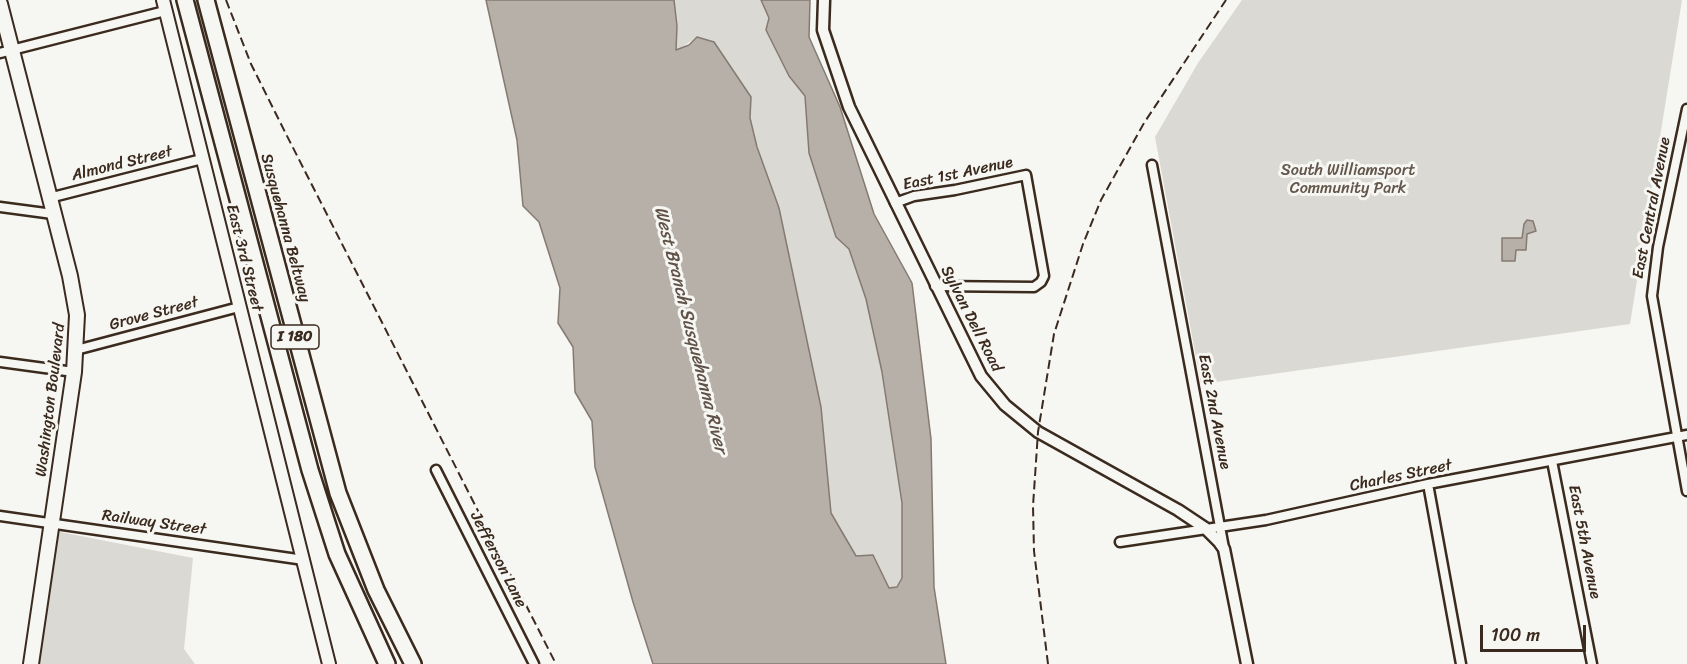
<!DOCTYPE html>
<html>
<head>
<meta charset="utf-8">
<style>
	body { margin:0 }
	#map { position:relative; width:1687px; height:664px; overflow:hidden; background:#f6f6f2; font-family:Sriracha,sans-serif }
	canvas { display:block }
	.scale { position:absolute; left:1480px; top:625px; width:106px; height:27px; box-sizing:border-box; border:3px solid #3b2a1e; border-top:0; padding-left:8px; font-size:18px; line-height:21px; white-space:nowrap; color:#3b2a1e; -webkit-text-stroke:4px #f6f6f2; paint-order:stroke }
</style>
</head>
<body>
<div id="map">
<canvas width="1687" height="664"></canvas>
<div class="scale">100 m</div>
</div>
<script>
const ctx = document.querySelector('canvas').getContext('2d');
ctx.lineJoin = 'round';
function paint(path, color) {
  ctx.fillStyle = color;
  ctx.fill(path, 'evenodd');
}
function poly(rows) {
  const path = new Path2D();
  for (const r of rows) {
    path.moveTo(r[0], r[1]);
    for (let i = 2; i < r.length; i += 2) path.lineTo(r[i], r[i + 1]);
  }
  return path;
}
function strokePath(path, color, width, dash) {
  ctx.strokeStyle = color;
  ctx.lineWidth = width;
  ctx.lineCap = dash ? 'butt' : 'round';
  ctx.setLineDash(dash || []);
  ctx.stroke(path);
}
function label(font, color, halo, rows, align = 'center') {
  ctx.font = font + ' Sriracha,sans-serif';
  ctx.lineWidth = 6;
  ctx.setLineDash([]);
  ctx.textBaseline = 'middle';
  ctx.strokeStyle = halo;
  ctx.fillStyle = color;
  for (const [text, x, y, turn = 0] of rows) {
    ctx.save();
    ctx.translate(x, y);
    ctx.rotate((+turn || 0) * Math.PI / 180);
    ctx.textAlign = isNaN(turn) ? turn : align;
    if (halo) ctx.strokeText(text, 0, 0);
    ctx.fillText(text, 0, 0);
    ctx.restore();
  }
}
paint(poly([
	[674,0,761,0,766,6,789,76,805,96,809,153,836,237,849,249,866,299,882,372,902,503,902,578,897,587,888,589,856,556,831,513,821,407,779,208,757,147,750,118,751,97,697,37,676,51,677,26],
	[1242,0,1682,0,1630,324,1201,384,1155,137,1198,63],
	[55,531,193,558,184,649,195,664,38,664]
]), '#dad9d3');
const water = poly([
	[486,0,674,0,677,26,676,50,689,45,697,37,714,42,751,97,750,118,757,147,779,208,821,407,831,513,856,556,873,555,889,588,897,587,902,578,902,503,882,372,866,299,849,249,836,237,809,153,805,96,789,76,766,30,769,18,761,0,810,0,809,37,840,107,874,214,912,283,931,439,934,587,946,664,653,664,633,602,595,467,592,421,575,392,573,347,558,323,560,288,539,222,523,206,517,140,486,0],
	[1527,220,1533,221,1536,231,1527,234,1526,250,1516,250,1515,261,1502,261,1502,238,1522,238,1524,224,1527,220]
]);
paint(water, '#b6b0a9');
strokePath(water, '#857a71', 1.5);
const minor = poly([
	[0,53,165,11],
	[1687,109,1658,247,1652,296,1687,491],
	[1152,165,1224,548],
	[49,198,202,159],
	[895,203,914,196,955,190,1026,175,1044,276,1041,282,1034,287,935,286],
	[0,207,53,214],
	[76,350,239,307],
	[0,362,74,372],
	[1552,461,1592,664],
	[436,470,534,664],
	[1428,484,1461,664],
	[0,516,304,560],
	[1120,542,1266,520,1428,484,1687,435]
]);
const tertiary = poly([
	[824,0,823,30,849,107,981,376,1005,405,1038,432,1178,510,1205,528,1219,542,1224,549,1247,664]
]);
const secondary = poly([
	[163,0,329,664]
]);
const primary = poly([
	[0,4,70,276,77,315,74,372,31,664]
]);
const motorway = poly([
	[185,0,310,470,337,554,387,664],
	[206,0,338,493,376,590,413,664]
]);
strokePath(minor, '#3b2a1e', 13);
strokePath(tertiary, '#3b2a1e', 15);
strokePath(secondary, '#3b2a1e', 16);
strokePath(primary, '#3b2a1e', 18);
strokePath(motorway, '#3b2a1e', 20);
strokePath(minor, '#f6f6f2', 8);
strokePath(tertiary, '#f6f6f2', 10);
strokePath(secondary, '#f6f6f2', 12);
strokePath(primary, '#f6f6f2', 14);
strokePath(motorway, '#f6f6f2', 15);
strokePath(poly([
	[226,0,251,64,286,134,556,664],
	[1048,664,1034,551,1033,506,1038,432,1054,334,1083,244,1101,200,1144,123,1226,0]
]), '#3b2a1e', 2, [9, 4.5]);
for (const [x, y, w] of [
	[295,337,48]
]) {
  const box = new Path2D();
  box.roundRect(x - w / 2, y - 12, w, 24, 4.5);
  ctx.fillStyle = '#f6f6f2';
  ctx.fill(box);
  strokePath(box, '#3b2a1e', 1.5);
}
label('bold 15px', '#3b2a1e', null, [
	["I 180",295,337]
]);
label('16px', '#3b2a1e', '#f6f6f2', [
	["Almond Street",122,164,-14],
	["East 1st Avenue",958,174,-12],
	["East Central Avenue",1652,208,-79],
	["Susquehanna Beltway",285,228,75],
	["East 3rd Street",244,258,76],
	["Grove Street",154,314,-15],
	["Sylvan Dell Road",971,319,63],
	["Washington Boulevard",51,400,-83],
	["East 2nd Avenue",1214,412,79],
	["Charles Street",1401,476,-12],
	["Railway Street",154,523,8],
	["East 5th Avenue",1584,542,79],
	["Jefferson Lane",498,560,63]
]);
label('16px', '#63564b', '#f6f6f2', [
	["South Williamsport",1348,171],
	["Community Park",1348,189]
]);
label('italic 18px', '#605248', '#f6f6f2', [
	["West Branch Susquehanna River",690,330,76]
]);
</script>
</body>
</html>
